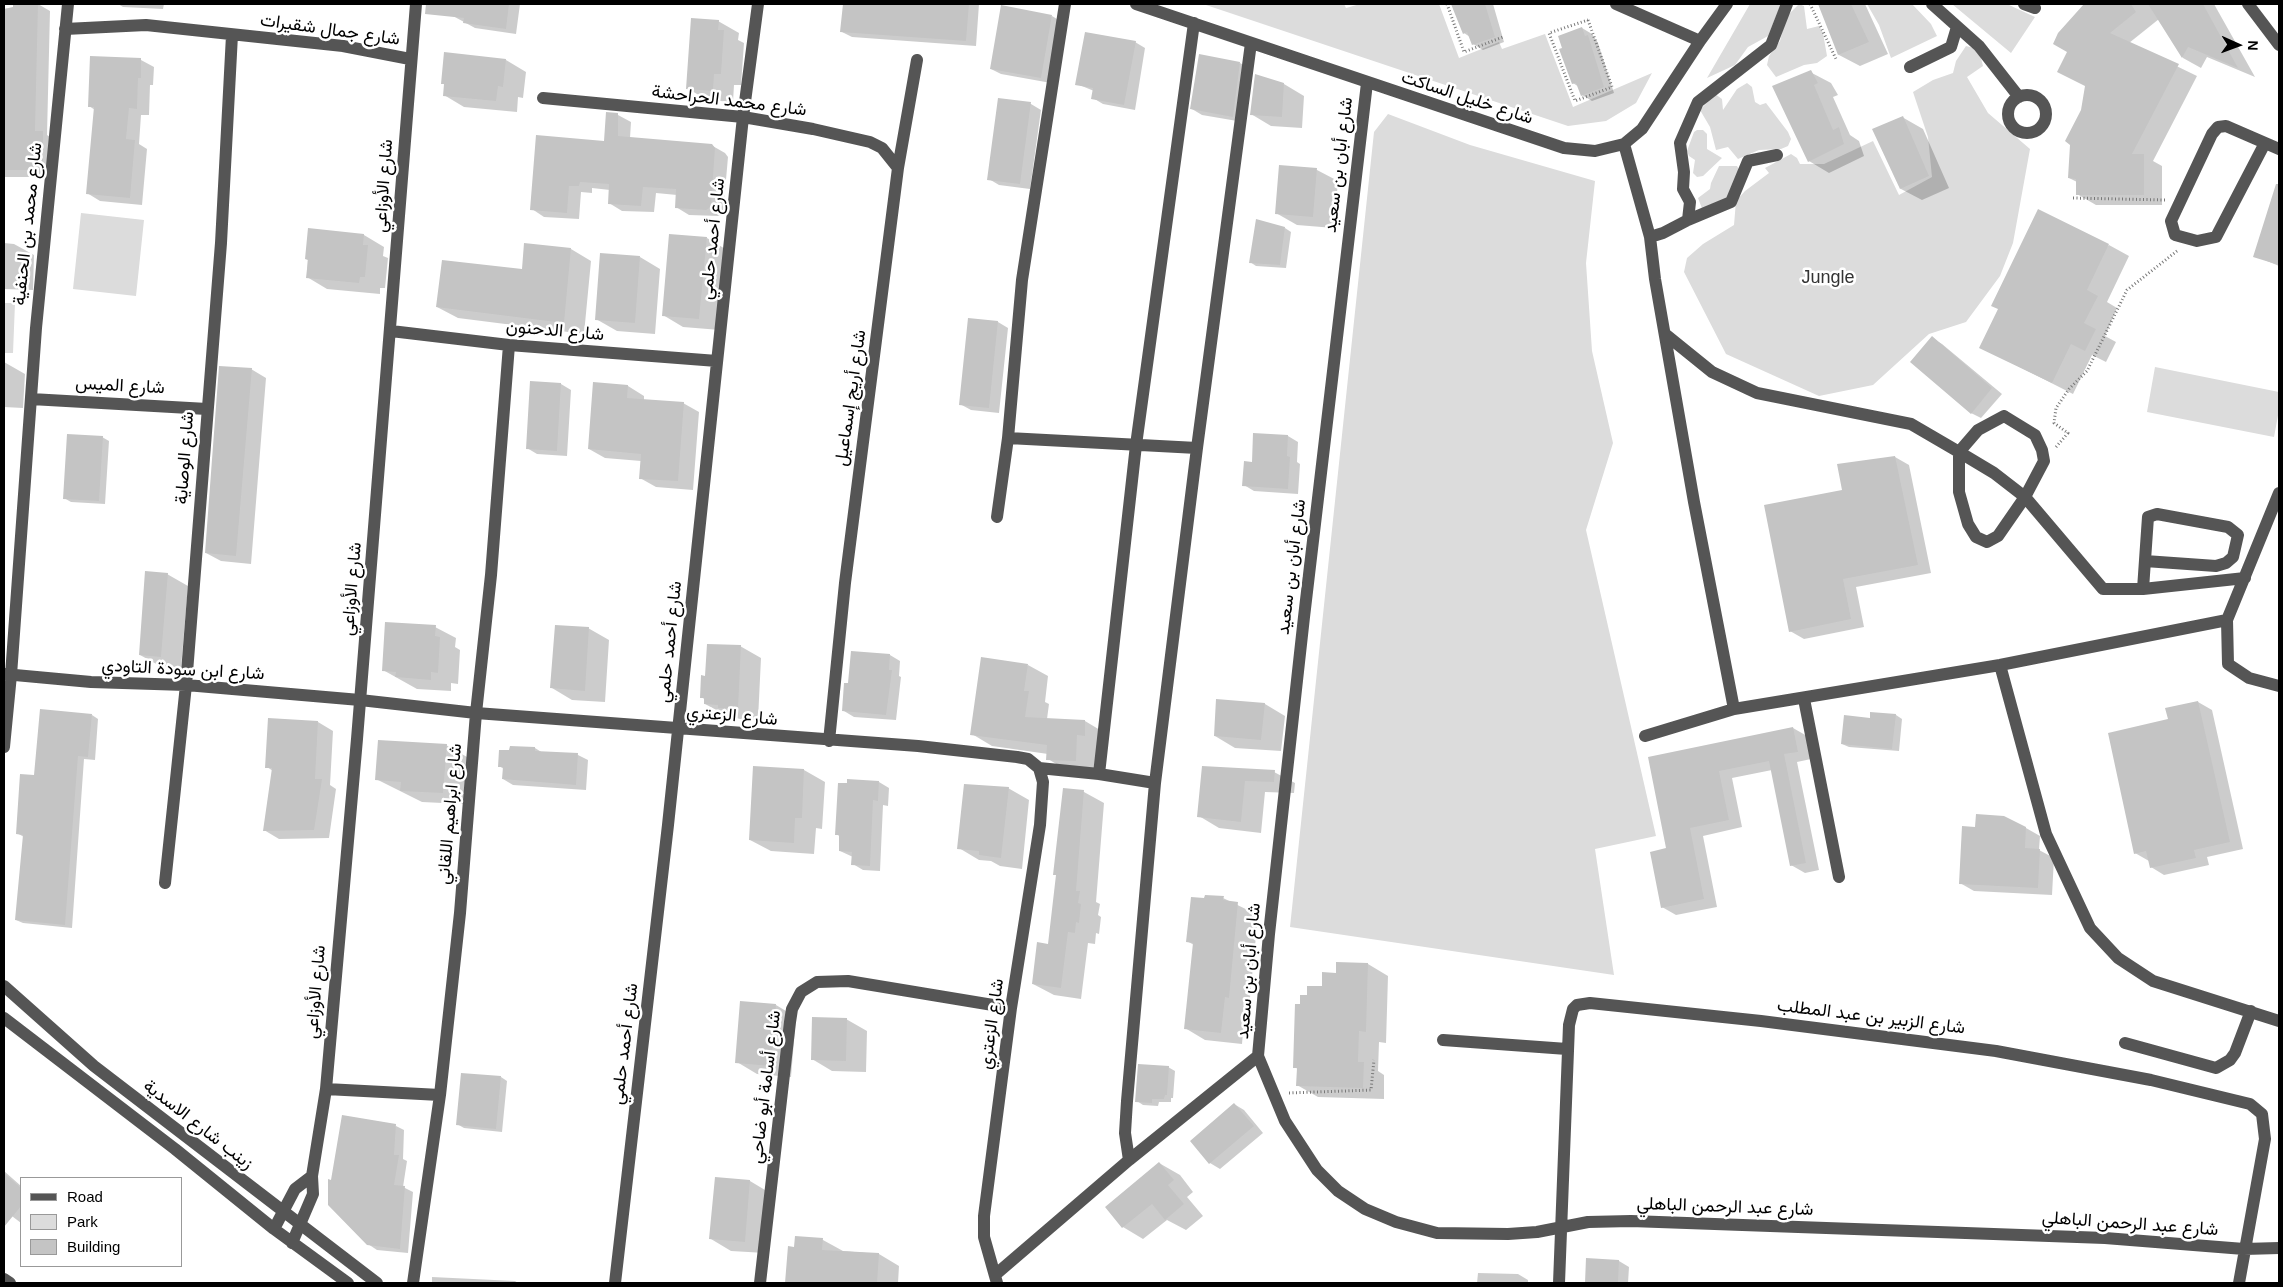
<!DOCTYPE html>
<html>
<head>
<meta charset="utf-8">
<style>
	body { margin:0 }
	#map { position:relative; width:2283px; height:1287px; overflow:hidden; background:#fff; font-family:Helvetica,sans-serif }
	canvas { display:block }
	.frame { position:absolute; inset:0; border:5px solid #000; pointer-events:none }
	.legend { position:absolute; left:20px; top:1177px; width:162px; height:90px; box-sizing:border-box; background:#fff; border:1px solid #999; margin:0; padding:6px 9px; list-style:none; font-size:15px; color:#000 }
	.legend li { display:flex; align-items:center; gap:10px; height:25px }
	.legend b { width:25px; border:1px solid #999 }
	.north { position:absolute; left:2213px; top:20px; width:50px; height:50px; -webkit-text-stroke:4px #fff; paint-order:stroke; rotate:92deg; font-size:14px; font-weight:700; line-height:20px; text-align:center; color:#000 }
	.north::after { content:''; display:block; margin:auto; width:18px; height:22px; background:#000; clip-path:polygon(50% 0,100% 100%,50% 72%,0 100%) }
</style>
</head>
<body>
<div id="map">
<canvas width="2283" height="1287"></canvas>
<div class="frame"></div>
<ul class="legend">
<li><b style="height:6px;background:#555"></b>Road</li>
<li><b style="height:14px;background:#dcdcdc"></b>Park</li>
<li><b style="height:14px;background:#c4c4c4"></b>Building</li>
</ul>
<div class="north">N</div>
</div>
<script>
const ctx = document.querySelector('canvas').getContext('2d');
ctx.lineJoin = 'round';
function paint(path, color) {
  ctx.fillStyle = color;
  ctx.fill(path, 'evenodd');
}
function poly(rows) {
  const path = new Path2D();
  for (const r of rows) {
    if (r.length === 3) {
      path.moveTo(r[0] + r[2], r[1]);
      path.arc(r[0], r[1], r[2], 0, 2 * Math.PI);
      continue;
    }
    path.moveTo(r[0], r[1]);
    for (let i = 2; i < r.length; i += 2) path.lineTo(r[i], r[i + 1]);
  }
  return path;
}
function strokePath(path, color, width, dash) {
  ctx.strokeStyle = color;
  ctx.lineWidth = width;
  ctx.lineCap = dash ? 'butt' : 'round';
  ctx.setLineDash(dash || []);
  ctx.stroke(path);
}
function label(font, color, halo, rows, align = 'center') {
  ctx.font = font + ' Helvetica,Vazirmatn,sans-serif';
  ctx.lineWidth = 5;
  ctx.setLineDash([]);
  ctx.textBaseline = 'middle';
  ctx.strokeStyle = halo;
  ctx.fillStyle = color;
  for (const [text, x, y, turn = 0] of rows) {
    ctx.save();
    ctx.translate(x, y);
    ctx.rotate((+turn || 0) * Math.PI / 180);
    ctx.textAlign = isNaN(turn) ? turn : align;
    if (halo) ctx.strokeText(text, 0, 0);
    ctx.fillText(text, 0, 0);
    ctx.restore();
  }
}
paint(poly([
	[1203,4,1344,4,1346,8,1360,4,1439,4,1459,58,1499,42,1502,49,1545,34,1573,107,1652,73,1636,103,1606,121,1568,126],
	[1750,4,1781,4,1768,36,1748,47,1735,65,1707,78],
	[1799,4,1804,6,1807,29,1819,26,1823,33,1827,56,1817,63,1804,65,1776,77,1767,65,1769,56,1780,41,1786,17],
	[1867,4,1912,4,1931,24,1937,36,1891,58,1879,25],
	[1952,4,2007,4,2035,17,2011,53],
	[1966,46,1974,48,1981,58,1983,66,1967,77,1988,113,2030,149,2013,243,2000,276,1966,322,1929,334,1873,385,1819,396,1726,354,1684,272,1687,258,1703,244,1734,225,1736,201,1745,191,1769,173,1765,168,1791,154,1797,158,1800,164,1824,164,1873,141,1899,195,1932,177,1928,137,1913,92,1933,80,1953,73,1956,61],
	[1747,83,1752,87,1755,102,1760,105,1766,103,1788,132,1791,139,1788,146,1781,149,1759,150,1738,159,1728,147,1716,150,1710,127,1700,110,1715,94,1722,99,1723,110,1737,89],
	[1388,114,1470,145,1595,181,1586,263,1592,351,1613,443,1586,530,1656,836,1595,849,1614,975,1290,927,1374,132],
	[1697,130,1703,130,1707,134,1707,149,1722,158,1703,176,1697,177,1693,173,1695,160,1689,156,1687,151,1694,132],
	[1719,166,1737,166,1743,176,1740,192,1703,211,1698,198,1710,189,1711,183],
	[81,213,144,220,136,296,73,289],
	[4,303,15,303,13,353,4,353],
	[2155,367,2279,392,2279,410,2274,437,2147,412]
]), '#dcdcdc');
paint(poly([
	[15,4,38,4,50,11,47,135,55,140,55,177,4,177,4,9,14,8],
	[118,4,164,4,163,9,123,7],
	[431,4,520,4,516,34,475,28],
	[844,4,979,4,976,46,852,37,842,32],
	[1453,4,1493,4,1504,42,1483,50,1473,44,1470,37,1464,33],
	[1819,4,1865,4,1888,54,1860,66,1839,55],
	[2086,4,2214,4,2255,77,2207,57,2201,68,2183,58,2159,19,2129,43,2197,76,2153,161,2162,166,2162,205,2096,205,2077,194,2077,182,2069,178,2087,87,2059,34],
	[1052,16,1062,22,1051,83,1001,74,991,69],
	[718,21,739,33,738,40,744,43,741,85,734,85,733,102,707,100,687,88],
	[1582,28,1592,34,1598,43,1614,93,1592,101,1582,95,1579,87,1573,83,1564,48],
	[1135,42,1145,48,1135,110,1103,104,1093,98,1094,91,1077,84],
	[91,57,141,60,154,67,153,85,150,85,149,115,141,115,139,144,147,149,142,205,100,201,87,193,95,110,89,106],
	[506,60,526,72,523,98,518,97,517,112,464,107,444,95,445,85,442,83],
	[1240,63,1250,69,1243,122,1202,115,1192,109],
	[1810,72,1831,83,1838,95,1833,97,1850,135,1859,141,1864,156,1829,173,1809,161],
	[1284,84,1304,96,1302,128,1271,126,1251,114],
	[999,99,1031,104,1041,110,1030,189,999,185,989,179],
	[607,114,618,115,631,122,630,138,711,145,725,153,728,157,723,214,719,216,689,215,676,207,677,195,656,193,654,212,622,211,609,203,610,190,592,188,592,193,581,192,579,219,544,217,532,209,605,142],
	[1902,117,1923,129,1949,188,1922,200,1901,189,1874,129],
	[1280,167,1317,170,1338,181,1334,228,1297,225,1276,213],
	[2276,187,2279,188,2279,266,2255,256],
	[1285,228,1291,232,1286,268,1256,266,1250,262],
	[309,230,364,235,384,247,383,256,388,258,385,288,380,288,380,294,327,289,307,277],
	[707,238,727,250,720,330,683,327,663,315],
	[4,243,14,244,34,255,33,290,4,289],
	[2109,245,2129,256,2107,302,2117,308,2105,336,2116,342,2106,362,2092,355,2073,394,1980,347],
	[571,249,591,261,584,334,458,318,437,307],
	[640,257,660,269,655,334,617,331,596,319],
	[969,319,998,322,1008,328,999,413,971,410,960,404],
	[1932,338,1942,344,2002,394,1981,418,1971,413],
	[4,362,25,374,23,408,4,407],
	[251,369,266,378,251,564,221,561,206,553],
	[531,382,561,384,571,390,567,456,537,454,527,448],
	[594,384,628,386,644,396,644,400,683,403,699,412,693,490,656,487,640,478,641,461,605,458,589,449],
	[1255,434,1288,436,1298,442,1297,462,1300,464,1298,494,1254,491,1244,485,1253,463],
	[102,437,109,441,105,504,71,502,64,498],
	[1895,457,1909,465,1931,573,1856,587,1864,627,1804,639,1790,631,1844,490],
	[167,574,188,586,181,668,160,666,140,655],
	[435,627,456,638,455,647,460,650,458,684,451,683,451,691,417,689,383,670],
	[588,628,609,640,605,702,572,700,552,688],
	[740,646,761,658,758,720,740,719,726,715,705,704,706,700,701,697,706,677],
	[890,655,900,661,899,676,901,677,896,720,854,717,844,711,850,684],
	[1028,665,1048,676,1045,702,1049,704,1047,719,1085,721,1105,733,1096,772,1068,771,1048,759,1048,754,992,746,972,734],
	[1218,701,1265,704,1285,716,1281,751,1235,748,1215,736],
	[2198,702,2212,710,2243,849,2207,857,2209,865,2164,875,2151,867,2149,861,2135,853,2169,720],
	[92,715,98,719,95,760,84,759,72,928,23,923,16,920,24,837,17,833,35,777],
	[1896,715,1902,719,1899,751,1849,747,1842,744,1871,719],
	[318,722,333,731,330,785,336,789,329,838,279,839,264,830,273,771,267,767],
	[1793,728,1807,736,1811,759,1797,762,1819,870,1805,873,1791,865,1772,770,1732,778,1742,827,1703,836,1717,907,1676,915,1662,907,1668,849,1649,758],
	[446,745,467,757,463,804,422,802,376,779],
	[535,748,543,753,578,755,588,760,586,790,513,785,503,779,504,769,499,766],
	[754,767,804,770,825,782,822,829,816,828,814,854,771,851,750,840],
	[1203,767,1274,772,1295,783,1294,793,1265,792,1261,833,1219,828,1199,816],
	[879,782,889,788,888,806,883,805,880,871,863,870,853,864,853,857,840,851,841,837,836,834],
	[1008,788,1029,800,1022,869,1000,866,991,861,979,860,959,848],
	[1064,789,1084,792,1104,803,1096,902,1100,904,1098,915,1101,917,1099,934,1096,933,1095,944,1088,943,1081,999,1054,995,1033,984,1049,945,1058,876],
	[1976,828,2026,828,2040,836,2039,850,2054,858,2052,895,1974,891,1960,883],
	[1223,898,1258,915,1249,1008,1245,1008,1242,1044,1205,1040,1185,1028,1194,945,1187,941],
	[1337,963,1368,964,1388,976,1386,1043,1379,1042,1378,1071,1384,1075,1384,1099,1318,1097,1297,1085,1298,1069,1294,1067,1301,1005,1308,996,1323,988,1337,974],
	[776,1005,796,1017,791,1077,757,1074,737,1062],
	[846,1019,867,1031,866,1072,832,1071,812,1059],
	[1168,1067,1175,1071,1173,1098,1171,1098,1171,1102,1159,1102,1158,1106,1143,1105,1137,1101],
	[501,1077,507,1081,502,1132,464,1128,457,1124],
	[1234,1104,1244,1110,1263,1133,1220,1169,1210,1163,1191,1141],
	[396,1126,404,1130,403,1159,407,1161,403,1187,413,1192,408,1253,377,1250,368,1244,332,1181],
	[1159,1163,1180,1175,1193,1192,1187,1197,1203,1216,1186,1230,1167,1220,1143,1239,1123,1227,1107,1207],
	[4,1171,21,1186,21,1223,4,1210],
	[716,1178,750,1181,770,1193,765,1253,731,1251,711,1239],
	[823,1240,843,1251,879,1254,899,1266,898,1283,787,1283,790,1248,795,1248],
	[1588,1259,1619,1261,1629,1267,1628,1283,1586,1283],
	[1478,1273,1518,1274,1528,1280,1528,1283,1477,1283],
	[432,1277,515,1281,518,1283,432,1283]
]), '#0003');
paint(poly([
	[13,4,38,4,35,131,43,131,43,170,4,170,4,9,13,7],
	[426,4,509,4,506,29,463,23,464,18,425,14],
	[843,4,969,4,966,41,840,32],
	[1451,4,1485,4,1495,37,1472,45,1467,32,1463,34],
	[1818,4,1851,4,1869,42,1838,55],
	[2084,4,2131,4,2136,12,2110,33,2179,64,2132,154,2144,154,2144,195,2076,195,2076,179,2068,178,2070,145,2065,141,2081,110,2085,86,2057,72,2067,52,2053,44,2058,33],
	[2148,4,2203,4,2238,68,2188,47,2182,58],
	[1001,5,1052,15,1041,78,990,69],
	[691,18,719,20,718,30,724,30,721,74,714,74,713,91,686,89],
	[1582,27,1585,36,1588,35,1604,87,1581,96,1576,83,1572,84,1559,49,1562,48,1558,36],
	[1085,32,1136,41,1124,105,1091,99,1093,88,1075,85],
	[444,52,506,59,503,87,498,86,496,101,443,96,444,84,441,84],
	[1199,54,1240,62,1233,117,1190,109],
	[90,56,141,58,141,78,138,78,137,109,129,108,126,139,135,140,130,198,86,194,94,107,88,107],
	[1811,70,1818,83,1814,85,1833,130,1839,127,1844,144,1808,162,1772,86],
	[1255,74,1284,83,1282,117,1250,115],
	[998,98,1031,102,1020,184,987,180],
	[606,112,618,113,618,136,712,144,715,148,711,207,706,210,675,208,676,189,643,187,641,206,608,204,609,184,580,182,579,186,569,186,567,213,530,210,536,135,604,141],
	[1903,116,1929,176,1900,189,1872,129],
	[1279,165,1317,168,1313,217,1275,214],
	[2276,184,2279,184,2279,265,2253,257],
	[2038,209,2109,244,2087,290,2098,296,2084,323,2096,329,2085,351,2071,344,2052,383,1979,348,1998,309,1991,306],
	[1256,219,1285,227,1280,265,1249,263],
	[308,228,364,234,363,245,368,245,365,277,360,277,359,283,306,278,308,260,305,259],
	[669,234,707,237,699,319,662,316],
	[524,243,571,248,564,323,436,307,442,260,522,269],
	[600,253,640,256,635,323,595,320],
	[968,318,998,321,989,408,959,405],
	[1932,336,1992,388,1971,414,1910,362],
	[219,366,252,368,236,556,205,553],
	[530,381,561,383,557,451,526,449],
	[593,382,628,385,627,398,684,402,678,481,639,479,641,454,588,449],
	[1253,433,1288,435,1287,456,1290,457,1288,489,1242,486,1244,461,1252,462],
	[67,434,103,436,99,501,63,499],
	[1895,456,1918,565,1843,579,1851,619,1789,632,1764,505,1842,490,1837,464],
	[145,571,168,573,161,657,139,655],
	[385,622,436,625,435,636,440,637,438,673,431,672,431,680,395,677,396,672,382,671],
	[555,625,589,627,585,691,550,688],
	[707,644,741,645,738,709,718,708,718,705,704,704,704,698,700,698,701,675,705,676],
	[851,651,890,654,889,670,892,670,886,715,842,711,844,683,848,683],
	[981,657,1028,664,1024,691,1029,691,1025,717,1085,720,1085,736,1077,735,1076,761,1046,760,1047,745,970,735],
	[1216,699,1265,703,1261,740,1214,736],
	[2198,701,2230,842,2194,850,2196,858,2150,868,2146,851,2134,854,2108,733,2168,719,2165,708],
	[40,709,92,714,88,757,78,756,65,925,15,920,23,835,16,834,20,774,34,775],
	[1870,712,1896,714,1892,749,1841,744,1844,715,1870,718],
	[268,718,318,721,315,779,322,779,314,830,263,831,272,768,265,768],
	[1793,727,1798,752,1784,754,1806,863,1790,866,1769,761,1719,771,1729,820,1690,828,1704,899,1661,908,1650,852,1666,848,1648,757],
	[378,740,447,744,443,793,400,791,401,782,375,780],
	[510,746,535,747,535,751,578,753,576,785,502,779,503,767,498,767,499,750,509,750],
	[753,766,804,769,802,818,795,818,794,843,749,840],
	[1202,766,1275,770,1274,782,1245,781,1241,822,1197,817],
	[847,779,879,781,878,801,873,800,870,866,851,865,852,852,839,851,839,835,835,835,838,783,847,783],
	[964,784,1009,787,1001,858,979,855,979,851,957,849],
	[1063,788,1084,790,1076,891,1080,891,1078,903,1081,904,1079,923,1076,922,1075,933,1068,932,1061,988,1032,984,1037,942,1048,944,1056,875,1053,875],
	[1976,814,2004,816,2026,827,2025,848,2040,849,2038,888,1959,884,1962,826,1975,827],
	[1205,895,1224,896,1223,900,1238,902,1229,998,1225,997,1221,1033,1184,1029,1193,943,1186,942,1191,897,1204,898],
	[1336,962,1368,963,1366,1032,1359,1031,1358,1062,1364,1062,1363,1088,1296,1086,1297,1068,1293,1068,1295,1004,1300,1004,1300,995,1307,995,1307,986,1322,986,1322,972,1336,973],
	[740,1001,776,1004,771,1066,735,1063],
	[812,1017,847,1018,846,1061,811,1060],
	[1138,1064,1169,1066,1167,1095,1165,1095,1164,1099,1152,1099,1152,1103,1135,1102],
	[461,1073,501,1076,496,1129,456,1125],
	[1234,1103,1254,1126,1209,1164,1190,1141],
	[342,1115,396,1124,394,1155,399,1155,394,1185,405,1186,400,1249,367,1245,328,1205,328,1179,331,1180],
	[1159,1162,1174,1180,1168,1185,1184,1204,1165,1220,1152,1204,1122,1228,1105,1207],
	[4,1173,21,1188,21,1206,4,1227],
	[715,1177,750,1180,745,1242,709,1239],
	[795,1236,823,1238,822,1250,879,1253,877,1283,785,1283,788,1246,794,1247],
	[1586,1258,1619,1260,1618,1283,1585,1283]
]), '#c4c4c4');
strokePath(poly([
	[1447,4,1464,52,1503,37],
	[1810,4,1836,59],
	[1588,20,1612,87,1575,101,1549,33,1588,20],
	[2073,198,2165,200],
	[2056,447,2068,433,2054,423,2056,408,2069,389,2087,371,2127,290,2177,251],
	[1289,1093,1371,1090,1374,1060]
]), '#777', 3, [1, 2.5]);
strokePath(poly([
	[1136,4,1564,148,1595,151,1624,144,1642,129,1700,41,1727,4],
	[1616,4,1700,41],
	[1932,4,1979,46,2019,97],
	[2024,4,2035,8],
	[2248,4,2279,45],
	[65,29,146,25,343,46,410,59],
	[1910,67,1951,47,1957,27],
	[1367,83,1304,617,1269,934,1258,1056,1285,1121,1317,1170,1338,1191,1365,1209,1396,1222,1437,1233,1508,1234,1537,1232,1588,1222,1631,1221,2105,1238,2244,1249,2279,1248],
	[2027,114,19],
	[543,98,743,117,813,129,870,142,882,148,898,168],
	[2265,143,2216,237,2197,241,2175,235,2171,221,2212,134,2218,127,2226,126,2279,149],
	[1624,144,1650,237,1655,279,1694,502,1734,709],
	[1688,220,1731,202,1748,161,1777,155],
	[1650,237,1663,233,1688,220,1690,202,1683,189,1684,172,1680,143,1698,102,1771,45,1787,4],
	[391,331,509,345,717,361],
	[1665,334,1712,372,1757,393,1911,424,1959,452,1994,473,2025,497,2103,589,2143,589,2245,578],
	[31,399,207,409],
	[2004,416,2035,435,2042,450,2044,461,2025,497,1998,536,1987,542,1976,537,1968,524,1959,492,1959,452,1978,430,2004,416],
	[1008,438,1197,448],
	[2279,493,2227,620,2228,664,2249,678,2279,686],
	[997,517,1008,438,1022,280,1065,4],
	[2143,589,2148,517,2157,514,2228,527,2238,535,2233,557,2226,563,2216,566,2145,561],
	[2000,665,2046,834,2090,928,2118,958,2153,981,2279,1021],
	[4,674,91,682,186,685,360,700,476,713,918,746,1017,757,1028,759,1039,768,1099,774,1155,783],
	[1804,699,1839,877],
	[1645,736,1734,709,2000,665,2227,620],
	[829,741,845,583,898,168,917,60],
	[4,747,11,675,36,328,68,4],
	[1099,774,1136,445,1194,23],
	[165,883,186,685,221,243,232,35],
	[4,986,94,1066,377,1283],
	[4,1018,175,1149,274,1229,348,1283],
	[1443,1040,1567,1049],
	[2125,1043,2216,1068,2230,1060,2235,1053,2251,1011],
	[326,1089,440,1095],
	[1129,1160,1125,1133,1127,1101,1155,783,1197,448,1251,43],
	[274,1229,295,1189,312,1176],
	[292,1243,313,1194,312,1176,326,1089,357,739,416,4],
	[995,1275,1129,1160,1258,1056],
	[4,1279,10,1283],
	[413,1283,440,1095,460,913,476,713,491,575,509,345],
	[615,1283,668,825,743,117,758,4],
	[760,1283,790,1022,792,1009,801,992,817,982,848,981,1011,1008],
	[997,1283,984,1237,984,1216,1011,1008,1040,825,1043,782,1039,768],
	[1559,1283,1569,1025,1573,1009,1577,1005,1590,1003,1761,1021,1996,1051,2151,1080,2250,1104,2262,1114,2265,1139,2239,1283]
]), '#555', 12);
label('18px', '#000', '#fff', [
	["شارع جمال شقيرات",330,30,8],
	["شارع خليل الساكت",1467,98,18],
	["شارع محمد الحراحشة",729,101,7],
	["شارع أبان بن سعيد",1339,165,-83],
	["شارع الأوزاعي",384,186,-86],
	["شارع محمد بن الحنفية",28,224,-84],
	["شارع أحمد حلمي",713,239,-84],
	["شارع الدحنون",555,331,5],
	["شارع الميس",120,386,3],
	["شارع أريج إسماعيل",851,398,-82],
	["شارع الوصاية",185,458,-86],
	["شارع أبان بن سعيد",1292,567,-83],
	["شارع الأوزاعي",352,589,-85],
	["شارع أحمد حلمي",670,642,-84],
	["شارع ابن سودة التاودي",183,670,3],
	["شارع الزعتري",732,716,5],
	["شارع ابراهيم اللقاني",450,814,-85],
	["شارع أبان بن سعيد",1249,971,-85],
	["شارع الأوزاعي",316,992,-85],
	["شارع الزبير بن عبد المطلب",1871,1017,7],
	["شارع الزعتري",992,1024,-82],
	["شارع أحمد حلمي",625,1044,-83],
	["شارع أسامة أبو ضاحي",766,1087,-83],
	["زينب شارع الاسدية",198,1125,38],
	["شارع عبد الرحمن الباهلي",1725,1207,2],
	["شارع عبد الرحمن الباهلي",2130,1224,4]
]);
label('18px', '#333', '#fff', [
	["Jungle",1828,278]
]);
</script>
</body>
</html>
